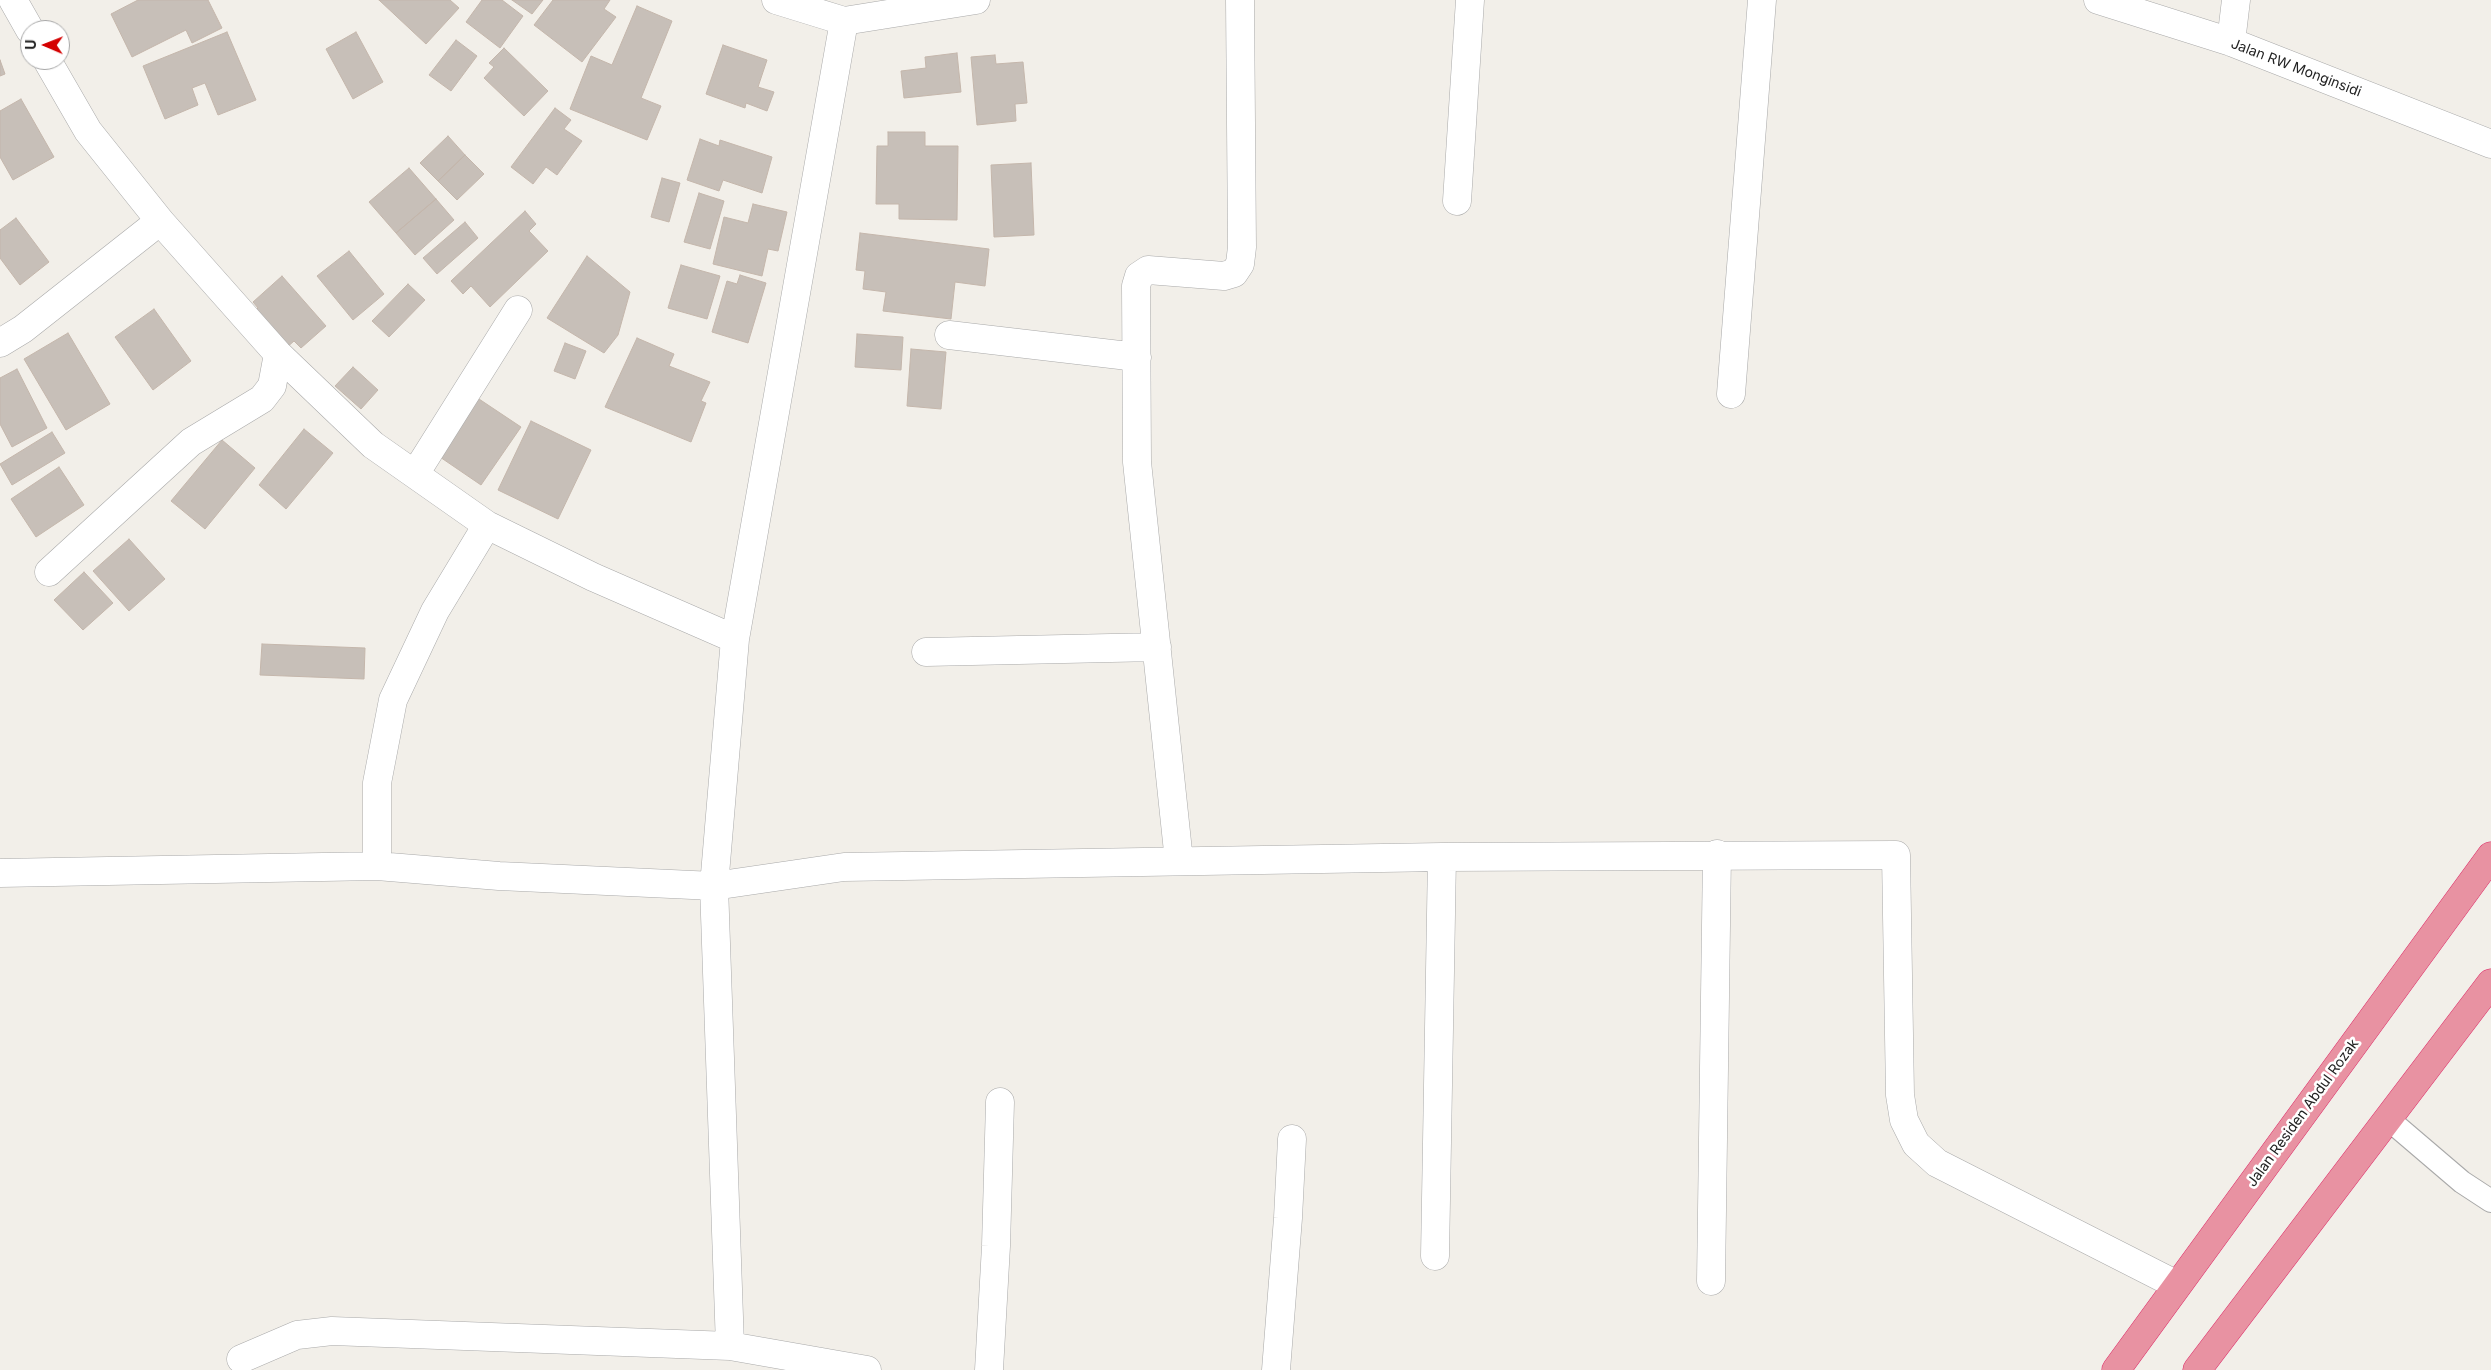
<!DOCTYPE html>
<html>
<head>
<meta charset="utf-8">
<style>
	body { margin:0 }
	#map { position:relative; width:2491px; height:1370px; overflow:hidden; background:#f2efe9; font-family:Inter,sans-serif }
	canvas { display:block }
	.north { position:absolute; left:20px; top:20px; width:50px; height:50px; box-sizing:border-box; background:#fff; border:1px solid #a7a7a7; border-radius:50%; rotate:271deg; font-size:14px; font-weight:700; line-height:20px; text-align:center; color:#222 }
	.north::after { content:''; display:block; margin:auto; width:18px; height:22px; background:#d40000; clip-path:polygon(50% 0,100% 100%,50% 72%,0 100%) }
</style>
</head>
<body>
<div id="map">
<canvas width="2491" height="1370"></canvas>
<div class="north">U</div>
</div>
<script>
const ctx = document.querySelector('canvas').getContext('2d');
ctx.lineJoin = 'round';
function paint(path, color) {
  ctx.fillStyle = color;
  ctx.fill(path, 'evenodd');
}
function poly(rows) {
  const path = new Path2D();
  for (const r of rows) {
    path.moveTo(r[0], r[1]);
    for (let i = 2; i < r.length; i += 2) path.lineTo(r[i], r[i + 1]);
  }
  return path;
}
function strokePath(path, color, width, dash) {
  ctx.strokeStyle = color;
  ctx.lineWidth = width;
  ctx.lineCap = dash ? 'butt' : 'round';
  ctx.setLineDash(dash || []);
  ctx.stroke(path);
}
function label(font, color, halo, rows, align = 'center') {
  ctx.font = font + ' Inter,sans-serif';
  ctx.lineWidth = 5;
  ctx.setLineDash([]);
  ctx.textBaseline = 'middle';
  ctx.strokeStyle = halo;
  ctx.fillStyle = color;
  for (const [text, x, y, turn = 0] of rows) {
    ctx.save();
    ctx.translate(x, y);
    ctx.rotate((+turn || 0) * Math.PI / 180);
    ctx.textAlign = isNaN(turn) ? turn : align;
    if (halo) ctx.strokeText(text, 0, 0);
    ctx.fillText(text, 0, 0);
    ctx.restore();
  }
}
const building = poly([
	[138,0,208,0,222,28,192,43,186,30,132,57,111,14,138,0],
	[379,0,450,0,459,8,426,44,379,0],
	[482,0,502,0,523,16,500,48,466,22,482,0],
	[512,0,543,0,532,14,512,0],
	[553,0,610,0,604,9,616,17,582,62,534,25,553,0],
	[637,6,672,21,641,98,661,106,647,140,570,109,591,56,612,65,637,6],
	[227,32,256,100,218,115,205,83,192,88,198,105,165,119,143,66,227,32],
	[356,32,383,82,353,99,326,49,356,32],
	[456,40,477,56,451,91,429,75,456,40],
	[723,45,767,60,758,87,774,92,767,111,746,103,745,108,706,94,723,45],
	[504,48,548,91,524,116,484,78,494,67,489,63,504,48],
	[957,53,961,92,904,98,901,71,926,68,925,57,957,53],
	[995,55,996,64,1023,62,1027,103,1015,104,1016,121,977,125,971,57,995,55],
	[0,60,5,74,0,76,0,60],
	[21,99,54,157,13,180,0,157,0,111,21,99],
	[555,108,571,120,564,129,582,141,557,175,546,167,533,184,511,167,555,108],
	[888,132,925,132,925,146,958,146,957,220,899,219,899,204,876,204,877,146,888,146,888,132],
	[448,136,465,155,438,181,420,163,448,136],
	[700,139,719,146,720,140,772,157,762,193,723,180,719,191,687,180,700,139],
	[465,155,484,174,457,200,438,181,465,155],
	[1031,163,1034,235,994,237,991,165,1031,163],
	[409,168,436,199,396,233,369,202,409,168],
	[662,178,680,183,669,222,651,217,662,178],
	[699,193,724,201,710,249,684,242,699,193],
	[436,199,454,220,415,255,396,233,436,199],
	[753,204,787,212,778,251,768,249,762,276,713,264,724,217,748,223,753,204],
	[525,211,536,224,529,231,548,251,490,307,471,286,463,294,451,281,525,211],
	[16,218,49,262,20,285,0,258,0,230,16,218],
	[465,222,478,238,437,274,423,258,465,222],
	[860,233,989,249,985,286,955,282,951,319,883,311,886,292,863,289,865,271,856,270,860,233],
	[349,251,384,294,353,320,317,276,349,251],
	[587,256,630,292,618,335,604,353,547,318,587,256],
	[681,265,720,276,707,319,668,308,681,265],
	[740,275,766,283,748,343,712,332,727,281,737,284,740,275],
	[282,276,326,326,301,348,294,341,285,349,254,312,258,308,253,302,282,276],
	[408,284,425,300,389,337,372,321,408,284],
	[154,309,191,361,153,390,115,337,154,309],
	[68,333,110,404,66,430,24,359,68,333],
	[857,334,903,337,901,370,855,367,857,334],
	[637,338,674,354,669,366,710,382,701,401,706,403,691,442,605,407,637,338],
	[565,343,586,351,575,379,554,371,565,343],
	[911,349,946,352,941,409,907,406,911,349],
	[353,367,378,390,361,409,335,386,353,367],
	[17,369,47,428,12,447,0,424,0,378,17,369],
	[476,397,521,427,481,485,437,455,476,397],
	[531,421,591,450,558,519,498,490,531,421],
	[304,429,333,453,286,509,259,485,304,429],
	[52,432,65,453,12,485,0,464,52,432],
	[222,440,255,468,205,529,171,501,222,440],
	[59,467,84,505,36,537,11,499,59,467],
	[129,539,165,579,129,611,93,571,129,539],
	[84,572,113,603,83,630,54,600,84,572],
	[262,644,365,648,364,679,260,675,262,644]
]);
paint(building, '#c7bfb8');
strokePath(building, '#c4b6ab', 1);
const lane = poly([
	[2387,1118,2462,1182,2491,1201]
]);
const street = poly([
	[13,0,30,30],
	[776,0,844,21,976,0],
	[2098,0,2231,42,2491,144],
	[2231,42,2236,0],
	[47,60,88,131,160,221,278,354,373,445,487,525,593,577,735,639],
	[1457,201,1470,0],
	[949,335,1137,357],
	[0,343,23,329,160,221],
	[1731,394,1762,0],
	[415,474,518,310],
	[49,572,191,442,262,399,272,386,278,354],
	[926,652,1157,647],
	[1179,861,1137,462,1136,286,1139,276,1148,270,1224,276,1234,273,1240,264,1242,247,1240,0],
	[377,866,377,783,393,700,435,611,487,525],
	[0,873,377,866,499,876,714,886,844,867,1442,857,1896,855,1900,1095,1904,1120,1916,1144,1937,1163,2177,1285],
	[1435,1256,1442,857],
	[1711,1281,1717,854],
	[730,1346,714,886,735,639,844,21],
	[241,1359,297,1335,332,1331,730,1346,867,1370],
	[989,1370,996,1246,1000,1102],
	[1276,1370,1288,1218,1292,1139]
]);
const highway = poly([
	[2116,1370,2491,856],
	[2197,1370,2491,983]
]);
strokePath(lane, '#a9a9a9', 24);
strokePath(street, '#a9a9a9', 29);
strokePath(highway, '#dc2a67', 29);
strokePath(lane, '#fff', 22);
strokePath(street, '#fff', 28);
strokePath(highway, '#e892a2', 28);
label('14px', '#222', '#fff', [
	["Jalan RW Monginsidi",2296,68,21],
	["Jalan Residen Abdul Rozak",2303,1113,-54]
]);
</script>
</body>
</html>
